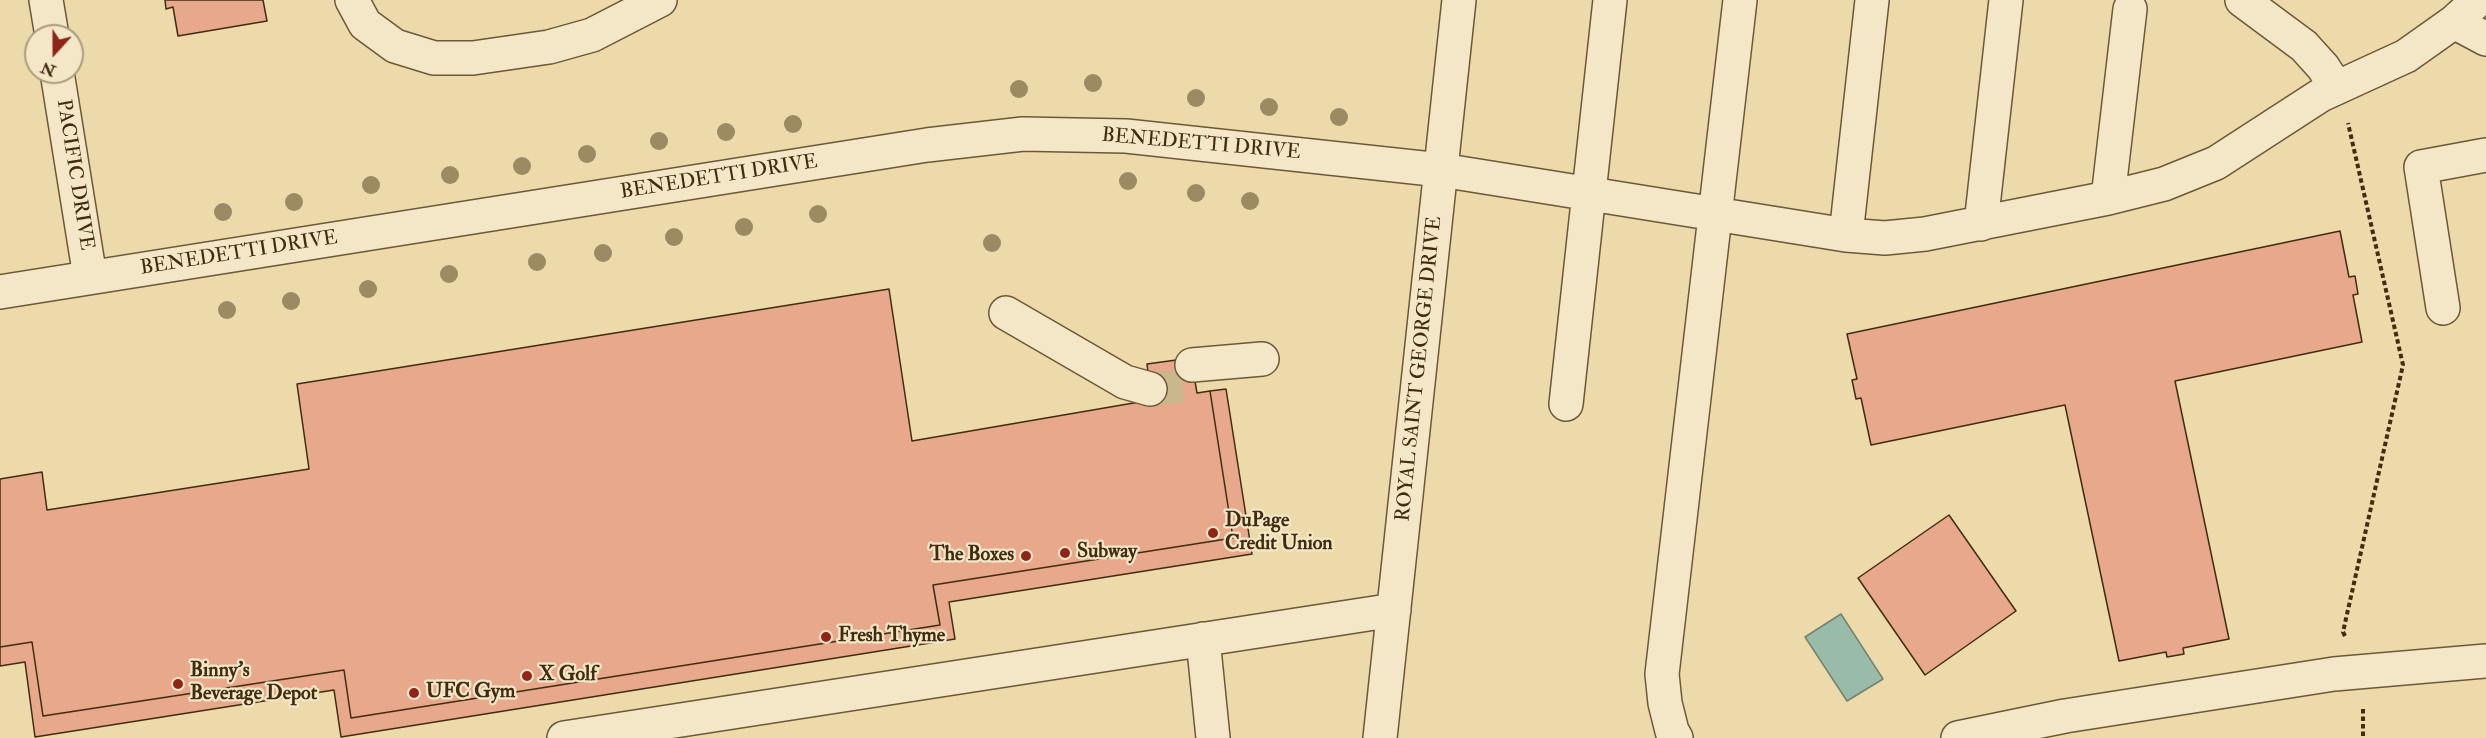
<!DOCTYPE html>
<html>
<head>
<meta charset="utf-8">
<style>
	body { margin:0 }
	#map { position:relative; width:2486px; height:738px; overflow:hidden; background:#ecdaaa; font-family:"IM FELL Double Pica",serif }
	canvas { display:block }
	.north { position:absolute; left:24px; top:24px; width:60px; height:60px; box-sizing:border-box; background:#f3e7c8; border:2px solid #ac9c7e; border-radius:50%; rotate:201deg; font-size:16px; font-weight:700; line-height:24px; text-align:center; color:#412c0f }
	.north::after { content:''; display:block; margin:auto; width:21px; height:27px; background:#8f2418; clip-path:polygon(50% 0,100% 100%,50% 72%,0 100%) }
</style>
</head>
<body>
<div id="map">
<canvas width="2486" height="738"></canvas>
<div class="north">N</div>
</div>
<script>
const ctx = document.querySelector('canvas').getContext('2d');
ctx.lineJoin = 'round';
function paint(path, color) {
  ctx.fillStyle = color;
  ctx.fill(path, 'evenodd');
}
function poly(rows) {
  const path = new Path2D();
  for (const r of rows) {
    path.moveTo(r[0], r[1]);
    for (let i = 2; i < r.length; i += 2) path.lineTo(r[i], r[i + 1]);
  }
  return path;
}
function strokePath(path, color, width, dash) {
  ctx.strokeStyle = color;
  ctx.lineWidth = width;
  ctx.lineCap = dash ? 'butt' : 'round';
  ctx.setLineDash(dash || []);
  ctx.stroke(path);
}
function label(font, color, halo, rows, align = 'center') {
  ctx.font = font + ' "IM FELL Double Pica",serif';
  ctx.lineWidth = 4.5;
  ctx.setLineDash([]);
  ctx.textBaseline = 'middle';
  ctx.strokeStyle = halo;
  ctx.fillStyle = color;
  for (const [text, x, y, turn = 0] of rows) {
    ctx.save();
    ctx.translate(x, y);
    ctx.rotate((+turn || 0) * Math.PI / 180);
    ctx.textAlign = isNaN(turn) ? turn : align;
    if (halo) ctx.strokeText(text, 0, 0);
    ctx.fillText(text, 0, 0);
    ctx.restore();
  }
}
const water = poly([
	[1841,614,1883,679,1847,701,1805,637,1841,614]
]);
paint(water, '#99bba9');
strokePath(water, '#76826b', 1.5);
const building = poly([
	[165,0,263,0,267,21,178,36,173,7,166,9,165,0],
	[2340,231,2349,277,2355,276,2358,294,2353,295,2362,342,2175,381,2229,639,2183,648,2184,654,2167,657,2166,652,2119,661,2065,405,1871,445,1861,398,1856,399,1852,380,1857,379,1847,334,2340,231],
	[889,289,912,441,1151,400,1147,364,1191,358,1197,393,1210,391,1233,538,933,585,940,625,351,718,344,670,43,716,32,642,0,647,0,479,42,472,47,510,309,469,297,384,889,289],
	[1226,389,1252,554,949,602,955,639,341,737,334,690,35,737,25,662,0,666,0,647,32,642,43,716,344,670,351,718,940,625,933,585,1233,538,1210,391,1226,389],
	[1949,515,2016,611,1925,675,1858,578,1949,515]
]);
paint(building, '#e7a88c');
strokePath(building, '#412c0f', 1.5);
strokePath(poly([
	[1150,389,1195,385]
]), '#cab78b', 33, [33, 16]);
const minor = poly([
	[46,0,52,36],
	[352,0,365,24,395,46,434,58,473,58,549,47,592,35,660,0],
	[2242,0,2304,46,2323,67,2336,87],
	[2454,22,2478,0],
	[57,72,90,277],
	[2108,198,2130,9],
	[1981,224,2006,0],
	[1846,235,1872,0],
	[0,292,927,145,1023,134,1126,136,1441,170,1846,235,1885,238,1925,234,2108,198,2164,184,2216,163,2321,95,2406,56,2454,22,2486,39],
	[2443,308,2421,167,2486,155],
	[1006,313,1125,382,1150,389],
	[1192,365,1262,359],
	[1566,404,1610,0],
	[1203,639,1213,738],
	[564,738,1394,610],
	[1380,738,1459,0],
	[1676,738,1672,731,1665,703,1662,674,1740,0],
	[1958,738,2065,716,2334,674,2486,661]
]);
strokePath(minor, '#6c5836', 36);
strokePath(poly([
	[2345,636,2343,632,2403,365,2348,123],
	[2363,709,2363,738]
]), '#412c0f', 4, [4.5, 3]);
strokePath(minor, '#f3e7c8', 33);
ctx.fillStyle = '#9b8a62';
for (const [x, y] of [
	[1093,83],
	[1019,89],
	[1196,98],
	[1269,107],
	[1339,117],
	[793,124],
	[726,132],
	[659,141],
	[587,154],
	[522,166],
	[450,175],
	[1128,181],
	[371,185],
	[1196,193],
	[1250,201],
	[294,202],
	[223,212],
	[818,214],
	[744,227],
	[674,237],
	[992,243],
	[603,253],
	[537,262],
	[449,274],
	[368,289],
	[291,301],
	[227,310]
]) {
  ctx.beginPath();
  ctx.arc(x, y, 9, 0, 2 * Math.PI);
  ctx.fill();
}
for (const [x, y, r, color] of [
	[1213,533,6,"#8f2418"],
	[1065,553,6,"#8f2418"],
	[1026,556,6,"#8f2418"],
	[826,637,6,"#8f2418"],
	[527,676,6,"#8f2418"],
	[178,684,6,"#8f2418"],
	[414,693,6,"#8f2418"]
]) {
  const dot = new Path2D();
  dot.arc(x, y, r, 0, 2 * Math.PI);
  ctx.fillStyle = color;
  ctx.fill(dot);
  strokePath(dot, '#f3e7c8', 2);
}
label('20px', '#412c0f', '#f3e7c8', [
	["BENEDETTI DRIVE",1201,145,5],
	["PACIFIC DRIVE",74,175,81],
	["BENEDETTI DRIVE",719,178,-9],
	["BENEDETTI DRIVE",239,254,-9],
	["ROYAL SAINT GEORGE DRIVE",1420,369,-84]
]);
label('bold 20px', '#412c0f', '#f3e7c8', [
	["DuPage",1225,522],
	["Credit Union",1225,545],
	["Subway",1077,553],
	["The Boxes",1014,556,"right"],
	["Fresh Thyme",838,637],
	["Binny's",190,672],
	["Beverage Depot",190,695],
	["X Golf",539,676],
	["UFC Gym",426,693]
], 'left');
</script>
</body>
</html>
